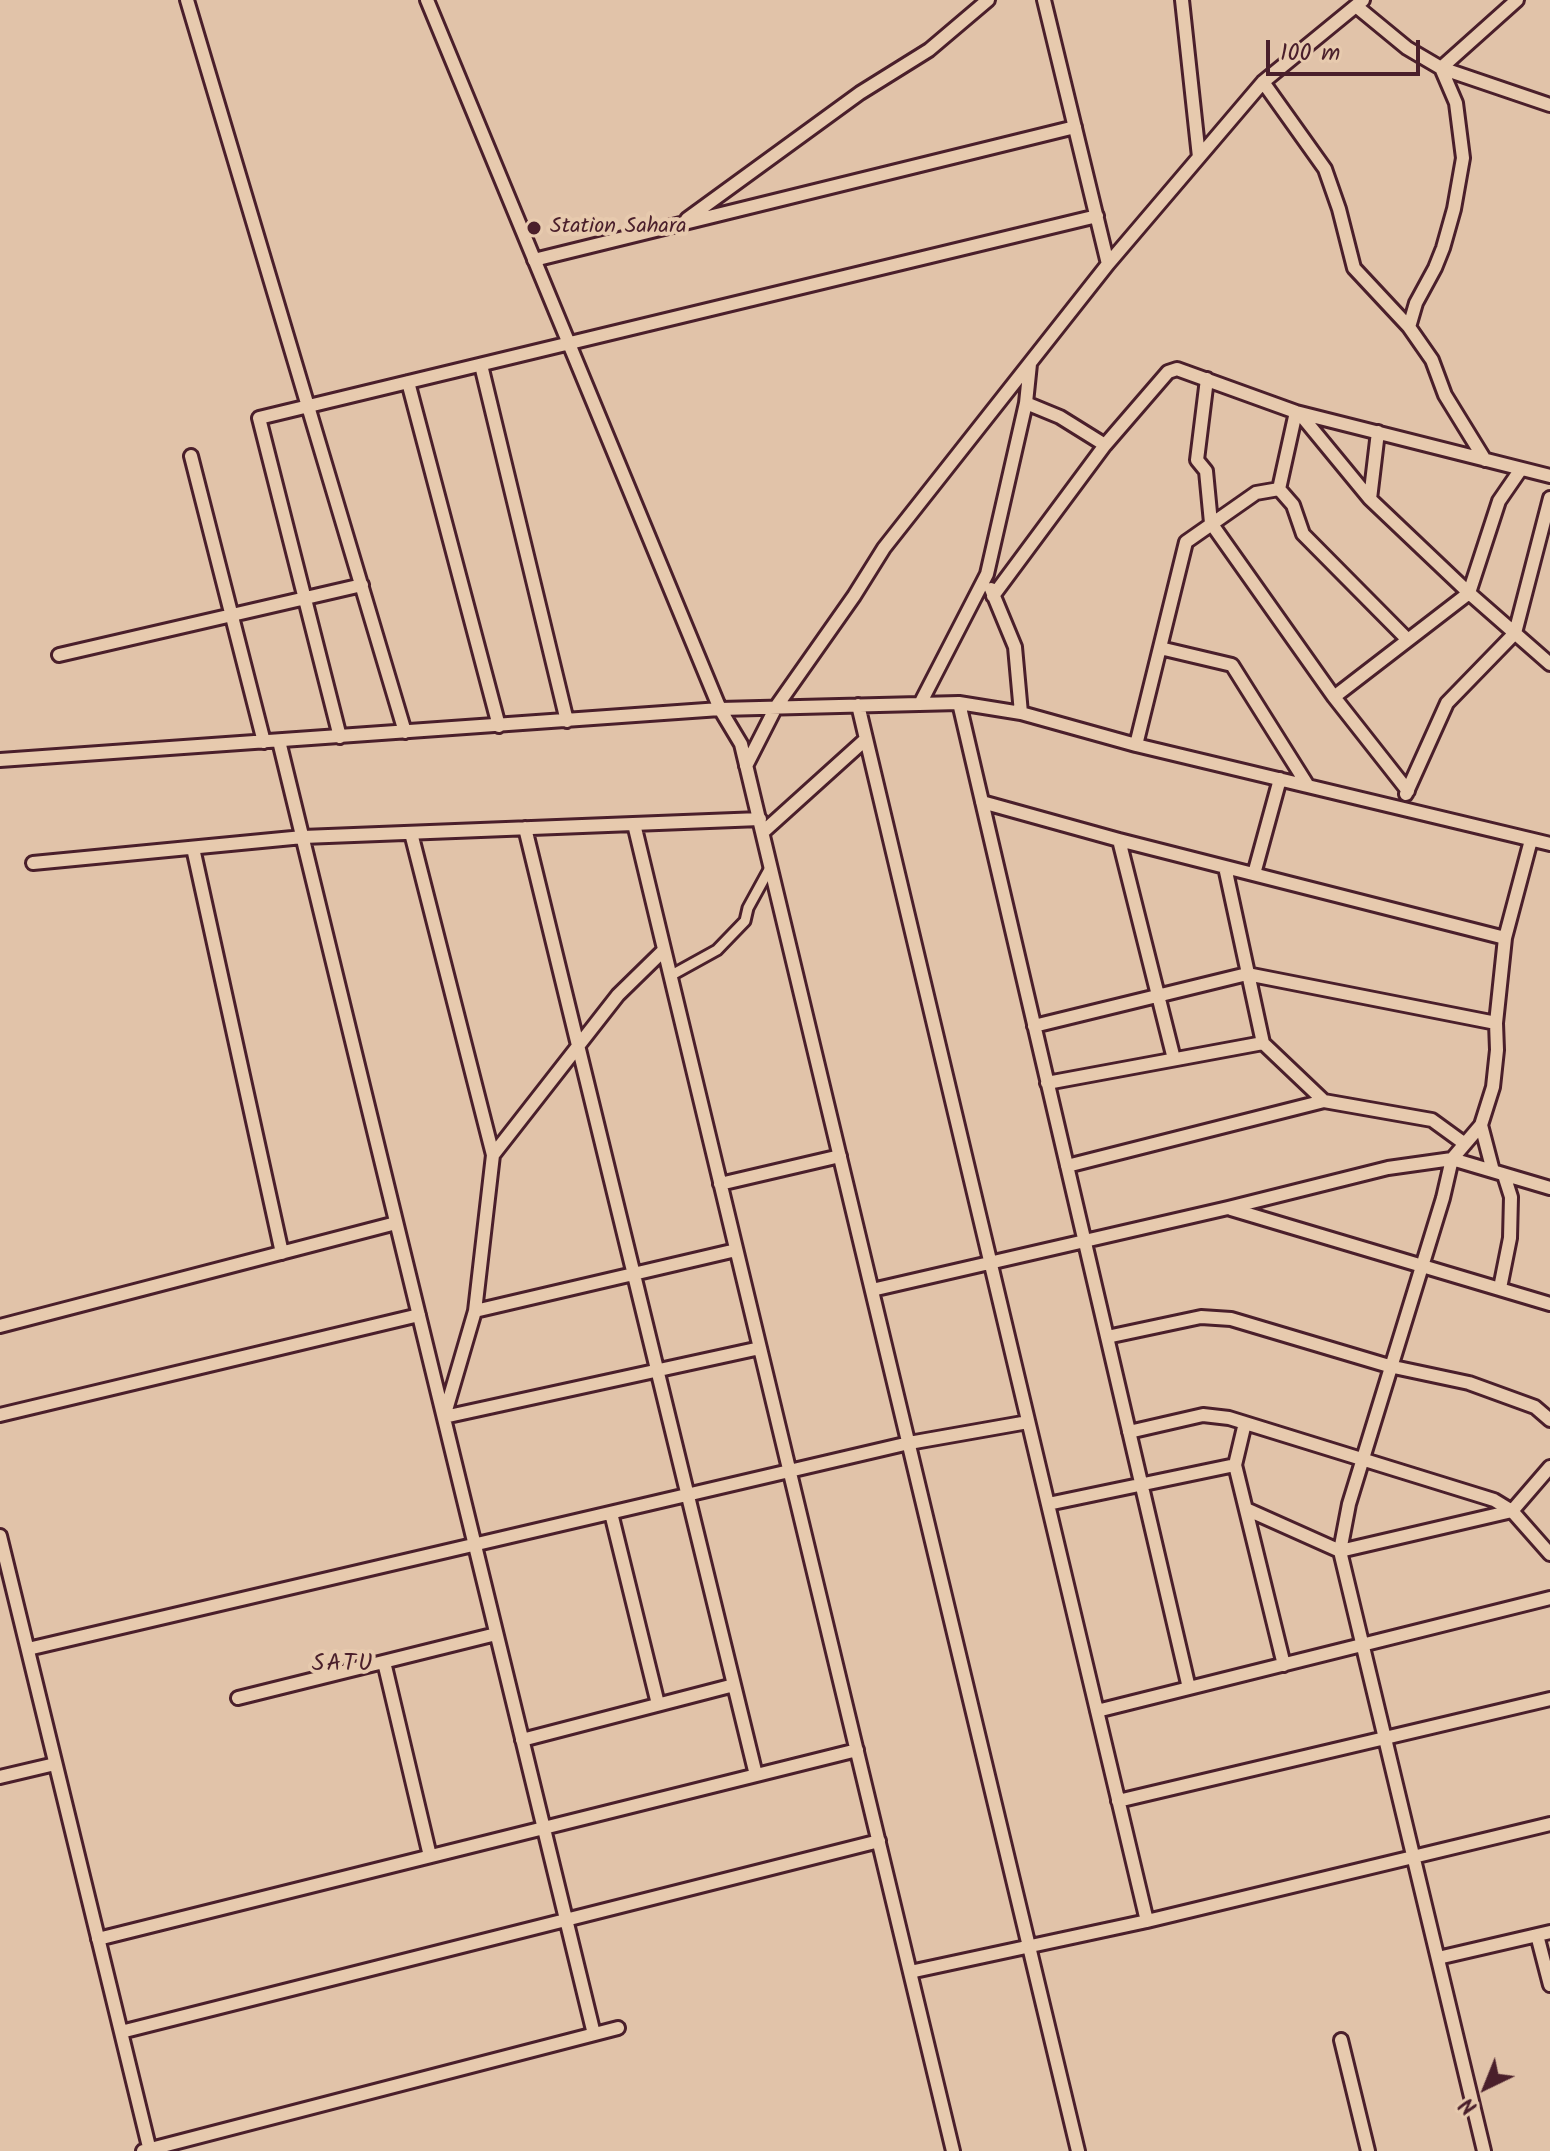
<!DOCTYPE html>
<html>
<head>
<meta charset="utf-8">
<style>
	body { margin:0 }
	#map { position:relative; width:1550px; height:2151px; overflow:hidden; background:#e1c3a9; font-family:Kalam,sans-serif }
	canvas { display:block }
	.north { position:absolute; left:1446px; top:2047px; width:80px; height:80px; -webkit-text-stroke:6px #e7caae; paint-order:stroke; rotate:223deg; font-size:22px; font-weight:700; line-height:32px; text-align:center; color:#4a1f2b }
	.north::after { content:''; display:block; margin:auto; width:28px; height:36px; background:#4a1f2b; clip-path:polygon(50% 0,100% 100%,50% 72%,0 100%) }
	.scale { position:absolute; left:1266px; top:40px; width:154px; height:36px; box-sizing:border-box; border:4px solid #4a1f2b; border-top:0; padding-left:10px; font-size:24px; line-height:28px; white-space:nowrap; color:#4a1f2b; -webkit-text-stroke:6px #e7caae; paint-order:stroke }
</style>
</head>
<body>
<div id="map">
<canvas width="1550" height="2151"></canvas>
<div class="north">N</div>
<div class="scale">100 m</div>
</div>
<script>
const ctx = document.querySelector('canvas').getContext('2d');
ctx.lineJoin = 'round';
function poly(rows) {
  const path = new Path2D();
  for (const r of rows) {
    path.moveTo(r[0], r[1]);
    for (let i = 2; i < r.length; i += 2) path.lineTo(r[i], r[i + 1]);
  }
  return path;
}
function strokePath(path, color, width, dash) {
  ctx.strokeStyle = color;
  ctx.lineWidth = width;
  ctx.lineCap = dash ? 'butt' : 'round';
  ctx.setLineDash(dash || []);
  ctx.stroke(path);
}
function label(font, color, halo, rows, align = 'center') {
  ctx.font = font + ' Kalam,sans-serif';
  ctx.lineWidth = 8;
  ctx.setLineDash([]);
  ctx.textBaseline = 'middle';
  ctx.strokeStyle = halo;
  ctx.fillStyle = color;
  for (const [text, x, y, turn = 0] of rows) {
    ctx.save();
    ctx.translate(x, y);
    ctx.rotate((+turn || 0) * Math.PI / 180);
    ctx.textAlign = isNaN(turn) ? turn : align;
    if (halo) ctx.strokeText(text, 0, 0);
    ctx.fillText(text, 0, 0);
    ctx.restore();
  }
}
const pedestrian = poly([
	[670,976,717,950,745,921,748,908,771,866]
]);
const minor = poly([
	[187,0,405,732],
	[427,0,720,709,741,744,1078,2151],
	[1044,0,1108,264],
	[1182,0,1199,157],
	[1356,6,1407,48,1441,68,1550,105],
	[1263,82,1325,169,1339,209,1354,268,1409,327,1432,360,1445,395,1485,460],
	[687,219,860,93,929,50,988,0],
	[534,260,1075,127],
	[1409,327,1416,303,1435,268,1443,248,1454,209,1463,158,1456,103,1441,68,1517,0],
	[481,365,567,721],
	[1207,379,1197,460,1206,471,1211,523,1334,697,1408,791],
	[408,382,499,726],
	[1026,403,1060,417,1105,445],
	[1300,414,1370,499],
	[1378,432,1370,499,1469,593,1550,664],
	[191,456,264,742],
	[1279,489,1293,505,1303,534,1408,640],
	[1279,489,1296,412],
	[991,589,1015,647,1021,713],
	[993,596,1105,445,1168,372,1177,369,1296,412,1550,476],
	[1160,648,1232,665,1308,786],
	[59,655,362,585],
	[1334,697,1469,593,1499,501,1521,469],
	[959,703,1189,1688],
	[920,704,987,574,1026,403,1030,364],
	[858,705,1147,1921],
	[340,737,259,418,1097,216],
	[279,741,594,2034],
	[1136,745,1186,542,1256,493,1279,489],
	[0,760,720,709,959,703,1021,713,1136,745,1550,844],
	[746,766,776,707,854,596,884,548,1108,264,1263,82,1363,0],
	[1406,794,1447,703,1515,633,1550,498],
	[982,802,1119,840,1505,938],
	[634,824,953,2151],
	[525,828,756,1775],
	[763,832,866,739],
	[411,833,493,1155],
	[1119,840,1174,1059],
	[193,848,282,1253],
	[33,863,303,837,760,819],
	[1225,867,1263,1043,1324,1101,1432,1120,1465,1144],
	[1254,874,1280,779],
	[664,950,618,995,493,1155,475,1311,444,1417,760,1348],
	[1496,1023,1505,938,1531,840],
	[1034,1026,1247,974,1496,1023,1497,1050,1493,1087,1481,1125],
	[1047,1083,1263,1043],
	[1067,1166,1324,1101],
	[720,1184,840,1156],
	[1231,1209,1550,1304],
	[1500,1288,1510,1238,1511,1197,1504,1175],
	[872,1290,1228,1208,1388,1168,1452,1159,1550,1188],
	[475,1311,736,1250],
	[0,1326,396,1223],
	[1107,1337,1201,1317,1231,1319,1389,1366,1469,1383,1535,1407,1550,1420],
	[0,1415,419,1315],
	[1245,1423,1235,1465,1284,1665],
	[1129,1432,1203,1415,1229,1418,1494,1500,1512,1511,1550,1554],
	[1048,1504,1235,1465],
	[1246,1509,1340,1551,1512,1511,1550,1467],
	[611,1513,658,1704],
	[0,1536,150,2151],
	[28,1649,909,1443,1028,1422],
	[384,1662,430,1856],
	[238,1698,496,1634],
	[1097,1711,1550,1598],
	[522,1740,734,1685],
	[0,1777,55,1764],
	[1118,1801,1550,1699],
	[1537,1935,1550,1985],
	[98,1939,857,1750],
	[1438,1958,1550,1932],
	[910,1972,1147,1921,1550,1824],
	[121,2032,879,1841],
	[1341,2040,1368,2151],
	[143,2151,618,2028],
	[1484,2151,1340,1551,1349,1504,1443,1198,1452,1159,1481,1125,1493,1171]
]);
strokePath(pedestrian, '#4a1f2b', 15);
strokePath(minor, '#4a1f2b', 18);
strokePath(pedestrian, '#e7caae', 9);
strokePath(minor, '#e7caae', 12);
for (const [x, y, r, color] of [
	[534,228,8,"#4a1f2b"]
]) {
  const dot = new Path2D();
  dot.arc(x, y, r, 0, 2 * Math.PI);
  ctx.fillStyle = color;
  ctx.fill(dot);
  strokePath(dot, '#e7caae', 3);
}
label('22px', '#4a1f2b', '#e7caae', [
	["Station Sahara",550,228]
], 'left');
ctx.letterSpacing = '2px';
label('24px', '#4a1f2b', '#e7caae', [
	["SATU",343,1666]
]);
ctx.letterSpacing = '0px';
</script>
</body>
</html>
